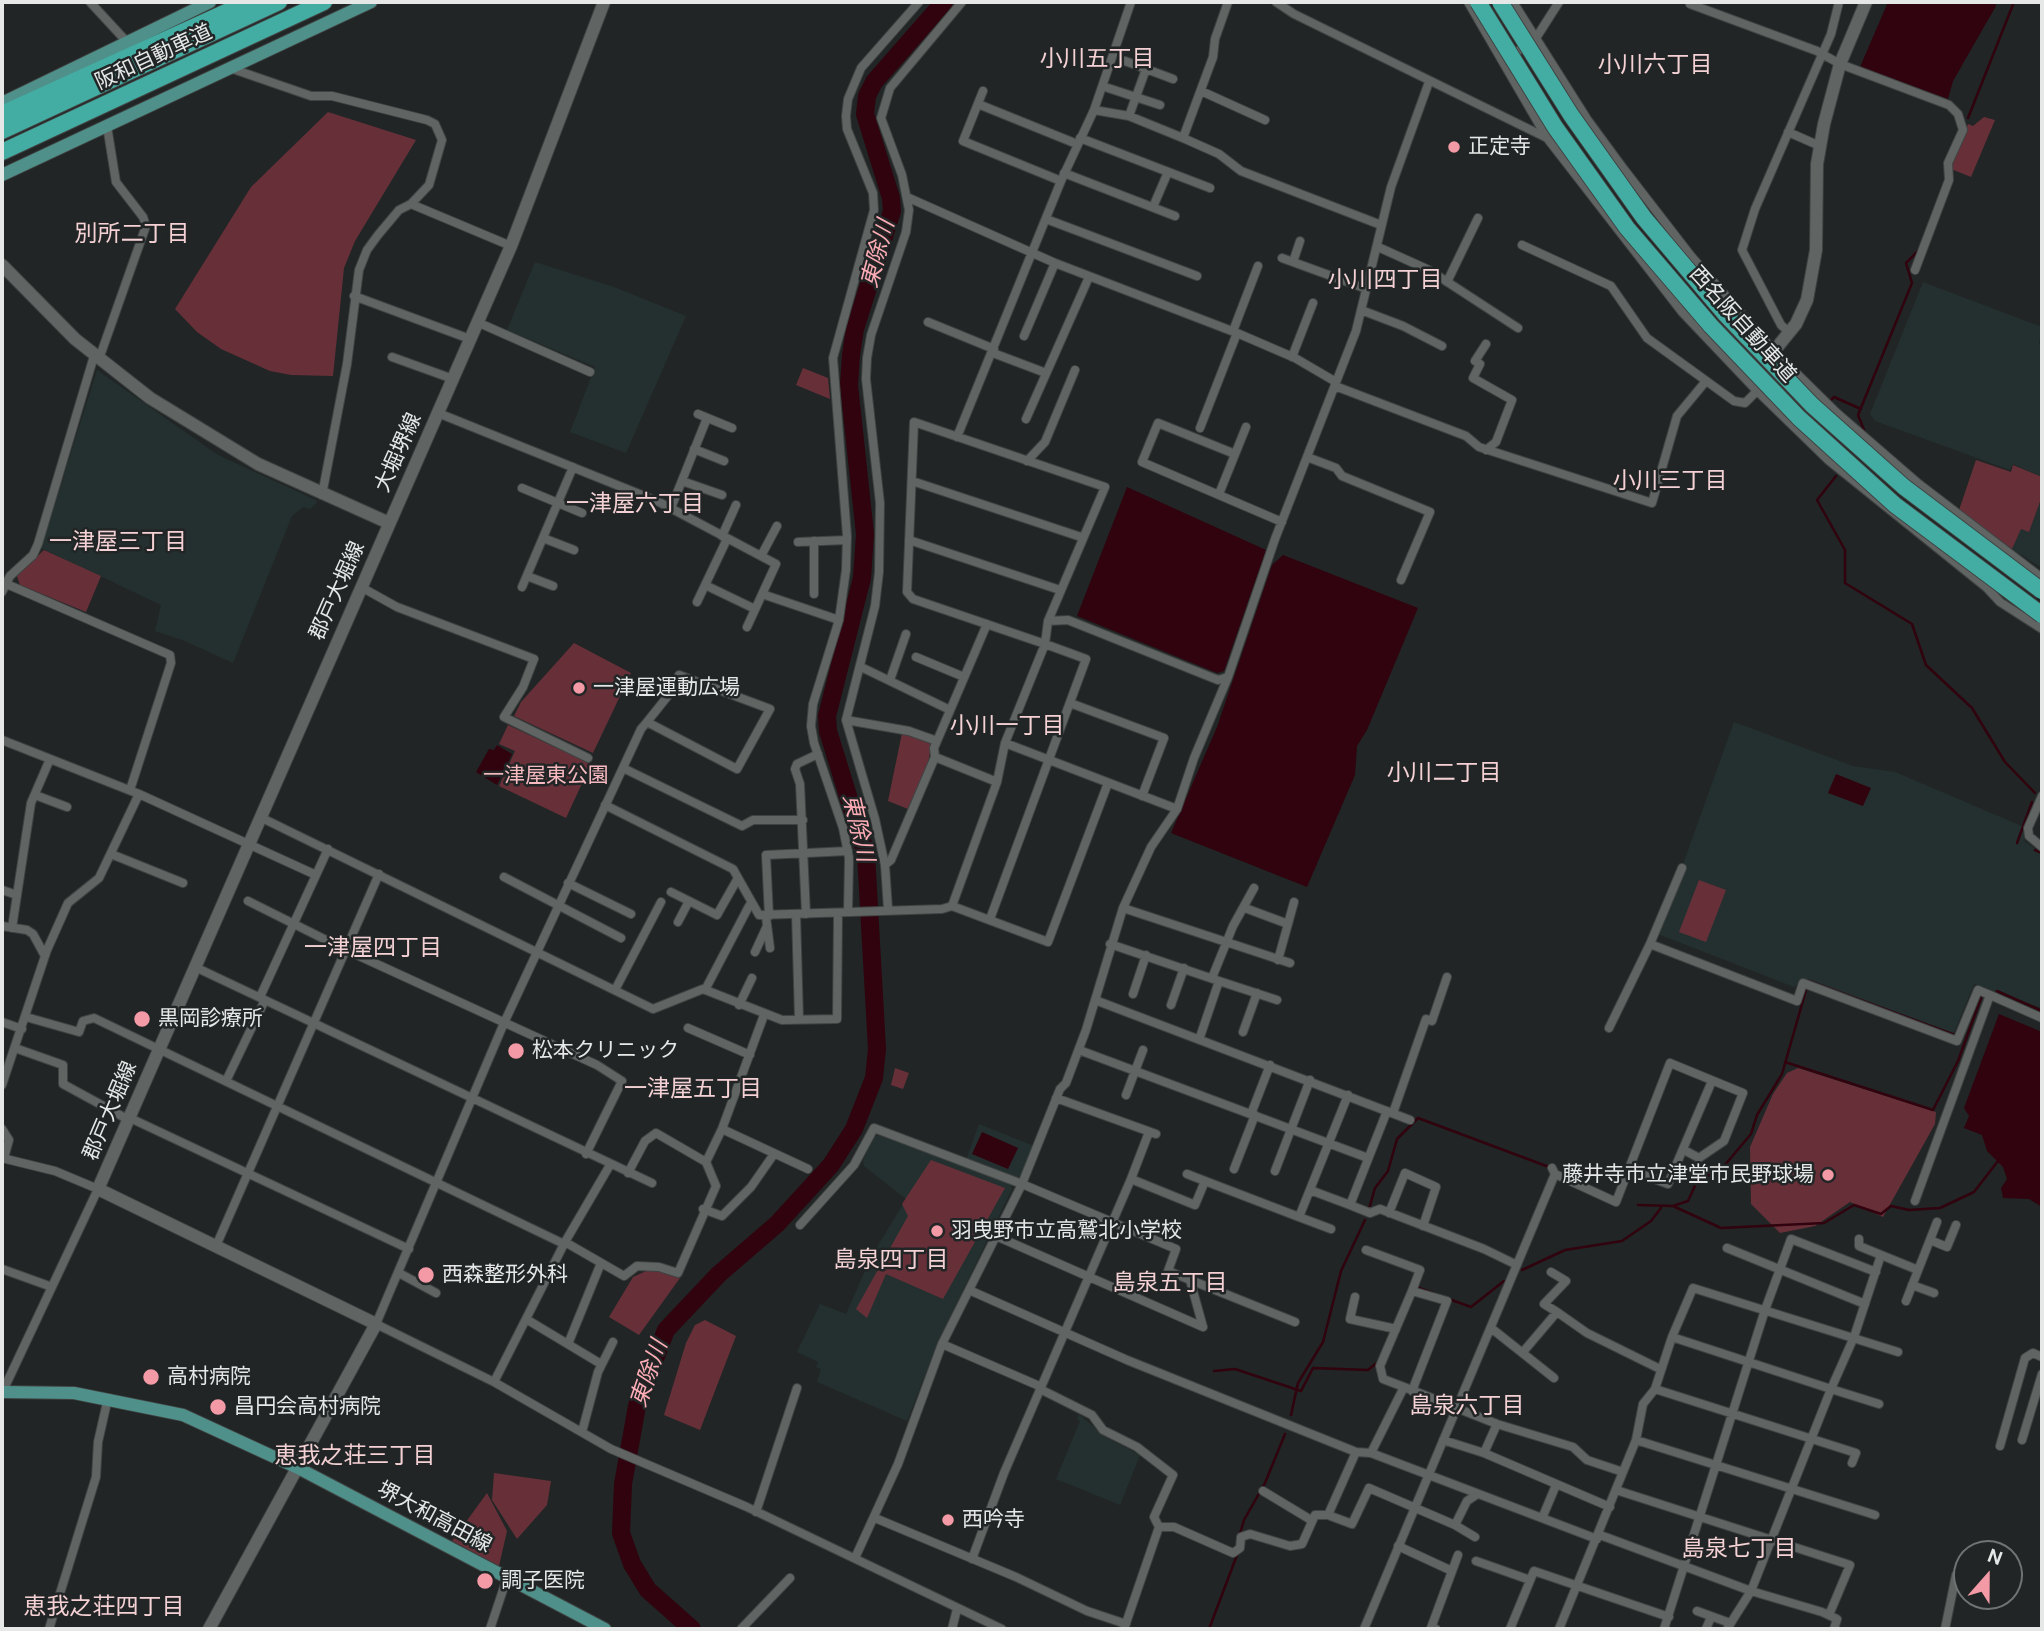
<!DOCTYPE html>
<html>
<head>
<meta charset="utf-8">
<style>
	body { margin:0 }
	#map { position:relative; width:2044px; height:1631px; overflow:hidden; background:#212525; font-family:"DM Sans",sans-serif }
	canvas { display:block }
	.frame { position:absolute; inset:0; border:4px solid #e5e8e7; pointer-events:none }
	.north { position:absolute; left:1953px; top:1540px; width:70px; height:70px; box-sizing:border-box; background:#212525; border:2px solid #6f7373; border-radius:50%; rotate:21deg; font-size:19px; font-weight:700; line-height:28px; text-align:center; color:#e5e8e7 }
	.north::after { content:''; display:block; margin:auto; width:24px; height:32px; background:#f49aa6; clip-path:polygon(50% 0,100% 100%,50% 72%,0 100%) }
</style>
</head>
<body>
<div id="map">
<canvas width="2044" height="1631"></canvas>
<div class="frame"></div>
<div class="north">N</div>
</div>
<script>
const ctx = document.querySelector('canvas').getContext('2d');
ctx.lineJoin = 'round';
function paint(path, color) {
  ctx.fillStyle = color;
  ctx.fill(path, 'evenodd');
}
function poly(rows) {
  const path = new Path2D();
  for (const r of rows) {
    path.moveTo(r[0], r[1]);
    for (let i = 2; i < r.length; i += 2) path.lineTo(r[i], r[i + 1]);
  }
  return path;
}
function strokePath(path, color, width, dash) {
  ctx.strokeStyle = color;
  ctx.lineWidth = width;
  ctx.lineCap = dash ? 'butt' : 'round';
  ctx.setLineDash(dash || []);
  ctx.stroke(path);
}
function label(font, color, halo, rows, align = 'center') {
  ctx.font = font + ' "DM Sans","Noto Sans JP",sans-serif';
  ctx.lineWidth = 5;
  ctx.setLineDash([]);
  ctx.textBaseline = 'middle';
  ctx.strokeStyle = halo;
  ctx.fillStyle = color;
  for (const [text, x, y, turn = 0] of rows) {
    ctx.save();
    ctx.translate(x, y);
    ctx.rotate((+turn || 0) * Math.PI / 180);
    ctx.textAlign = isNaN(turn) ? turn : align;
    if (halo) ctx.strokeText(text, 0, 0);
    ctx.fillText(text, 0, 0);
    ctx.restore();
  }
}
paint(poly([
	[535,262,614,287,686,316,626,453,570,432,595,367,507,330],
	[1923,282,2042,327,2039,344,2042,346,2042,477,2013,464,2010,470,1875,421,1870,414],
	[97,370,218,455,318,501,310,509,303,507,292,516,233,663,185,641,155,631,161,605,41,548],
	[2042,496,2042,568,2012,549,2021,529,2029,532],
	[1734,722,1853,766,1895,772,2024,827,2025,842,2042,853,2042,1008,1974,984,1953,1035,1808,979,1794,987,1658,934],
	[979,1124,1034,1146,1020,1178,1016,1180,966,1160],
	[878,1135,974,1169,1011,1185,1012,1189,938,1342,907,1421,817,1382,821,1369,816,1367,818,1362,797,1352,820,1304,846,1314,871,1257,906,1199,864,1166,863,1161,874,1137],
	[1079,1414,1105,1437,1140,1455,1120,1505,1056,1479,1080,1421,1077,1419]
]), '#24302f');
paint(poly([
	[328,112,416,140,355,241,344,268,333,376,291,375,270,371,221,349,197,332,175,309,251,187],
	[1984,117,1995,120,1971,177,1951,169,1968,124,1973,126],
	[803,368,828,378,830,399,796,385],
	[1976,460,2011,472,2013,465,2042,477,2042,496,2029,532,2021,529,2012,549,1959,510],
	[44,550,101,576,86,612,20,585,17,576],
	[574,643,631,673,593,753,514,716,521,702],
	[508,725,591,764,566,818,499,786,515,751,499,744],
	[902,733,931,743,928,766,908,809,888,801],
	[1699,880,1726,890,1706,942,1679,932],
	[895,1068,909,1073,903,1089,891,1085],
	[1798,1068,1936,1112,1935,1124,1883,1217,1850,1202,1815,1226,1780,1233,1751,1204,1750,1147,1773,1094,1787,1073],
	[931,1160,1005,1188,943,1299,886,1274,867,1318,856,1309,908,1216,902,1204],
	[646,1271,660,1271,680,1278,639,1335,609,1317,633,1277],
	[705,1320,736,1336,700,1430,664,1415,686,1343,695,1325],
	[494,1473,551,1481,547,1505,517,1539,492,1500],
	[487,1493,507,1531,499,1566,452,1541]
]), '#673039');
paint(poly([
	[1888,2,1995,2,1996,6,1953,81,1948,99,1860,67],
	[1127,487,1266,550,1224,671,1217,673,1077,616],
	[1283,555,1418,608,1367,730,1357,746,1355,775,1307,887,1171,833,1217,727,1272,565],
	[497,745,512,754,497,785,476,772,489,749,494,750],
	[1836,774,1871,788,1863,806,1828,793],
	[1999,1014,2042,1032,2042,1207,2029,1199,2003,1198,2001,1188,2007,1179,2003,1167,1987,1151,1982,1135,1964,1128,1969,1116,1964,1108],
	[982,1132,1018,1148,1008,1169,972,1154]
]), '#30030e');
strokePath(poly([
	[1968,118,2014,2],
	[1831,400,1834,397,1861,409],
	[1864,430,1858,415,1912,283,1906,263,1920,249],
	[1836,476,1817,500,1845,550,1845,583,1912,624,1926,665,1972,708,2005,762,2035,793],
	[2042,823,2042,835],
	[2017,843,2032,802],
	[2035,850,2042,853],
	[1809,981,1955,1035],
	[1997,991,2042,1011],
	[1785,1062,1933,1110,1958,1061,1982,995],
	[1638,1205,1673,1206,1721,1228,1824,1223,1854,1205,1881,1214,1891,1206,1909,1210,1940,1208,1974,1192,1998,1161],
	[1673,1206,1688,1201,1698,1179,1719,1172,1751,1134,1757,1115,1782,1074,1806,990],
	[1369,1209,1375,1188,1388,1171,1397,1139,1418,1118,1549,1167],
	[1522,1270,1565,1250,1622,1241,1651,1221,1661,1208],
	[1419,1288,1433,1293],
	[1449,1299,1471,1307,1504,1281],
	[1214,1371,1235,1369,1301,1391,1313,1368,1368,1370,1379,1361],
	[1291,1415,1298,1383,1323,1342,1341,1271,1365,1220],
	[1239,1537,1244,1520,1265,1483,1285,1434],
	[1209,1629,1237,1555]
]), '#30030e', 2.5);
strokePath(poly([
	[692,1629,648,1590,632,1564,621,1533,623,1484,637,1406,666,1330,719,1274,777,1224,831,1165,854,1129,874,1078,877,1049,866,854,828,731,827,716,862,578,865,534,849,385,851,355,855,329,892,211,891,198,865,114,867,96,874,82,944,2]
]), '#30030e', 18);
const street = poly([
	[90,2,127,42],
	[1276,2,1294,14,1545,137],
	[1468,2,1547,138,1682,312,1757,391,1828,460,1987,588,2000,602,2042,629],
	[1513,2,1587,119,1623,168,1691,256,1774,351,1837,413,1919,484,2042,578],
	[1690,4,1817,51,1840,64,1949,105,1958,114,1963,130,1948,163,1949,180,1915,270],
	[1511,56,1536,38,1559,2],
	[1125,61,1173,79],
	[230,68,311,96,332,96,427,120,435,124,442,140,429,185,411,204,399,210,378,235,367,250,359,270,347,364,322,495],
	[1108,88,1160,105],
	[983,91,963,141,1061,181],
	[1201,91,1265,120],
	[978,104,1077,144],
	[1094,110,1129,116,1183,138,1219,154,1241,171,1381,225],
	[1129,116,1146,69],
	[1788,132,1820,146],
	[1080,138,1210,188],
	[1183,138,1213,57,1215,39,1228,2],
	[1064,173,1175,216],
	[909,198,1055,263,1237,333,1295,358,1336,382],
	[411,204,511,246],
	[1153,207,1168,172],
	[1046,219,1197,276],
	[1522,245,1611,286,1647,338,1734,401,1745,403,1757,391],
	[1378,247,1429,270,1518,328],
	[1282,258,1367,289],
	[1293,262,1300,241],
	[1447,282,1478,218],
	[354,296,470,339],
	[1361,310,1403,326,1442,346],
	[477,322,590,372],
	[928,322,994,349],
	[1233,331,1258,266],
	[1790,333,1781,325,1742,250,1755,209,1831,34,1839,2],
	[1024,336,1055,263],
	[1486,344,1475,361,1480,364,1473,378,1512,400,1496,442,1486,450],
	[993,353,1046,373],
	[392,357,453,379],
	[1292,357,1313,303],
	[99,359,146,226,143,217,116,182,107,126],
	[1335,386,1466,436,1479,447,1652,503,1677,416,1706,381],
	[438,413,659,502,776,564,747,627],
	[698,414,732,428],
	[1026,419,1089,277],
	[1200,428,1237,333],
	[957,437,1061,181,1094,110,1131,2],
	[694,449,724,461],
	[1235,454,1158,423,1142,462,1282,522],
	[1307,457,1336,468,1342,476,1430,512,1401,580],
	[1027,461,1045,442,1075,370],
	[682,481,722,495],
	[912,481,1081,537],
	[522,488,582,513],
	[1219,494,1246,427],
	[671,508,707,418],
	[722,536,736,505],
	[543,538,574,550],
	[909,540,1060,590],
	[814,541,814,594],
	[798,542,847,540],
	[761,556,777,526],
	[527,576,553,586],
	[2,582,170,655,171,663,130,790],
	[705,585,755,609],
	[361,587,397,607,534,659,523,687,504,717,588,758],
	[522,587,573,467],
	[2,592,10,576,33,555,38,544,94,356],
	[762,594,839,620],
	[697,602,727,539],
	[1048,621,1068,620,1218,680,1228,677,1275,539,1356,331,1391,187,1429,82],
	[916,657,964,677],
	[861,667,950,710],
	[890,680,906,634],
	[1070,703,1164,738,1142,796],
	[846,720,909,731,937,741],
	[647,722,737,769,770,709,679,675,667,697,647,722,641,729,504,1023,376,1324,494,1382,611,1449,747,1507,1002,1629],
	[2,740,139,794,316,875],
	[1005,743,1177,809],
	[935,757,997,782],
	[623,768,742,826,753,820,803,820],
	[35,795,67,807],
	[2042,796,2028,828,2029,836,2042,847],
	[605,805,733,869,759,915,942,909,952,906,1048,942,1108,783],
	[262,818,653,1009,703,989,782,1020,837,1019,838,913],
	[111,854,183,883],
	[885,865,891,860,935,757,934,748,987,624],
	[504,877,621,938],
	[568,883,631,914],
	[2,890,17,895],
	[671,892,717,915,738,878],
	[248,901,346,950,597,1065,622,1081,586,1154],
	[952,906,997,782,1005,743,1045,644,1048,621,1105,487,914,422,907,592,913,599,1045,644,1086,659,990,919],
	[1123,908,1290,963],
	[1245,908,1288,924,1278,960],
	[888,909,885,865,875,819,846,720,875,606,879,572,880,503,866,379,867,358,871,335,906,232,909,210,902,175,881,118,890,88,962,2],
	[848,912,849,858,843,828,814,743,811,726,813,704,839,620,846,570,847,536,833,358,874,210,873,193,847,129,846,116,848,99,861,68,919,2],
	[796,914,799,1019],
	[806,914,800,784,795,769,797,764,818,754],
	[769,916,766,855,848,851],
	[766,917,770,948],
	[678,922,689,901],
	[1288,924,1294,902],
	[2,926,27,930,33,934,45,956],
	[12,928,31,803,50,759],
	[1110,944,1219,981,1200,1037],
	[1650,944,1797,1001,1803,983,1957,1041,1978,990,1990,995],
	[755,952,767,926],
	[195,967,652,1183],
	[1212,978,1233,926,1254,888],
	[1219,981,1277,1000],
	[615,990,661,902],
	[705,990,749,906],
	[1133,994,1146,955],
	[260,997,328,849],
	[1095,1000,1410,1120],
	[739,1005,752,978],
	[1171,1005,1184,968],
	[26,1017,79,1032,83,1021,94,1018,564,1244],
	[2,1022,22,1029],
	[688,1028,750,1055],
	[1609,1028,1650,944,1682,868],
	[1243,1032,1257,993],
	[15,1048,63,1065,63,1084,129,1120],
	[1079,1050,1368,1158],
	[226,1081,265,1000],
	[2,1085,47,950,68,903,99,878,139,794],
	[1126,1095,1143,1050],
	[1056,1098,1156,1134],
	[1387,1111,1350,1205,1370,1213,1380,1209,1484,1249,1517,1265],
	[1393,1113,1426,1019,1432,1021,1447,977],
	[1251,1114,1270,1065],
	[130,1118,409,1249],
	[2,1129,9,1140,4,1158],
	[722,1129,808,1169],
	[2,1158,55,1171,98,1189,2,1393],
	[706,1162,722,1129,764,1015],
	[1552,1168,1555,1174,1616,1202,1670,1063,1743,1093,1724,1141,1699,1158,1684,1150],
	[1234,1169,1255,1115],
	[1628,1169,1668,1184,1712,1081],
	[1275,1171,1310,1080],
	[1187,1174,1205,1181],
	[1131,1179,1149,1132],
	[1310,1190,1350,1205],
	[1915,1201,1990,995,2042,1018],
	[703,1209,722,1216,751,1187,774,1154],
	[1389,1213,1405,1173,1436,1187,1423,1226],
	[1299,1217,1331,1229],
	[800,1225,854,1165,874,1128,1022,1184,1176,1249,1168,1271,1295,1322],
	[996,1236,1203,1327],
	[1859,1239,1859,1246,1881,1255,1854,1337,1831,1389,1879,1404],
	[1930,1240,1947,1247,1956,1225],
	[565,1242,624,1276,637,1266,659,1267,678,1273,716,1186,706,1162,656,1133,645,1141,628,1173],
	[216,1246,379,874],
	[1727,1248,1865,1304],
	[1366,1250,1420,1270,1412,1291],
	[1881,1255,1918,1270],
	[2,1269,52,1287],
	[1551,1272,1566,1281,1544,1304,1557,1312],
	[399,1273,436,1293],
	[1190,1280,1203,1327],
	[1912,1285,1934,1293],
	[969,1290,1127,1360,1356,1452,1371,1453,1597,1539],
	[1355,1297,1350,1319,1396,1329],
	[1906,1301,1937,1222],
	[526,1319,601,1364],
	[1491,1328,1554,1378],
	[1672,1337,1693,1288,1898,1352],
	[568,1344,601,1263],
	[942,1344,1037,1385,1044,1391,1092,1415,1103,1430,1137,1447,1173,1475,1154,1517,1159,1527,1124,1629],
	[1523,1352,1557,1312,1587,1333,1660,1369],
	[494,1382,565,1242,610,1165],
	[1404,1387,1383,1379,1380,1366,1412,1291,1447,1301,1412,1391],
	[1655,1389,1856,1453,1852,1463],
	[582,1432,598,1372,613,1342],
	[1443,1440,1484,1453,1610,1507],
	[1636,1440,1875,1515],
	[2022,1440,2042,1374],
	[2000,1446,2025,1358,2033,1353,2042,1357],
	[1371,1453,1404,1387,1497,1424,1573,1447,1587,1460,1623,1472],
	[1484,1453,1497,1424],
	[1616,1490,1850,1565,1829,1615],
	[1263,1491,1311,1520],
	[756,1512,797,1388],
	[1328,1515,1356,1452],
	[1543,1516,1556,1485],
	[875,1518,1016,1577,1087,1611,1126,1624],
	[1455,1525,1475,1537],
	[1159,1527,1174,1527,1233,1553,1240,1548,1241,1537,1250,1534,1290,1546,1302,1544,1315,1515,1328,1515,1352,1524,1369,1488,1455,1525,1467,1501,1476,1495],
	[1600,1535,1751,1591,1822,1612,1837,1619,1834,1629],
	[1398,1546,1452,1571],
	[855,1558,898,1464,942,1344,1022,1184,1060,1089,1066,1083,1086,1030,1123,908,1151,847,1177,809,1194,758,1228,677],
	[972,1559,1004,1473,1131,1179,1195,1205,1205,1181,1299,1217,1348,1095],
	[1476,1561,1530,1580],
	[1697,1611,1730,1623],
	[49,1629,96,1477,98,1442,108,1398],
	[490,1629,507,1578],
	[741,1629,790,1578],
	[952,1629,957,1609],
	[1364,1629,1555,1174],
	[1436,1629,1431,1628,1458,1555],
	[1510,1629,1534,1571,1669,1617],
	[1559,1629,1636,1440,1643,1404,1655,1389,1672,1337,1831,1389,1751,1591,1727,1629],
	[1664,1629,1765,1310,1791,1239,1876,1272],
	[1706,1629,1711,1617],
	[1945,1629,1956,1575]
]);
const secondary = poly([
	[2,265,75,339,150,398,258,464,389,523],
	[1774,351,1796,324,1807,300,1816,250,1817,164,1824,124,1840,64,1866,2],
	[209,1629,376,1324,98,1189,511,246,604,2]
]);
const primary = poly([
	[2,103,210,2],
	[2,175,371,2],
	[2,1392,74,1393,183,1415,298,1468,605,1629]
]);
const highway = poly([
	[2,114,248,2],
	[2,131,279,2],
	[2,152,324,2]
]);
strokePath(street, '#3f4342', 10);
strokePath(secondary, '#3f4342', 14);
strokePath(primary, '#3f4342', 14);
strokePath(highway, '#3f4342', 18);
strokePath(street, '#606564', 8);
strokePath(secondary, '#606564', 12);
strokePath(primary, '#4f908a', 12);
strokePath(highway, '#44ada3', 16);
const highwayBridge = poly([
	[1478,2,1555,127,1627,228,1711,326,1799,418,1895,505,2042,615],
	[1500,2,1571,115,1644,218,1726,315,1812,405,1904,487,2042,591]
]);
strokePath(highwayBridge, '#3f4342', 18, []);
strokePath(highwayBridge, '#44ada3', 16);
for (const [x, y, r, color] of [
	[1454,147,7,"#f49aa6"],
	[579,688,7,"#f49aa6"],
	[142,1019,9,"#f49aa6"],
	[516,1051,9,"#f49aa6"],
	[1828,1175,7,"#f49aa6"],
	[937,1231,7,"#f49aa6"],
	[426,1275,9,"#f49aa6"],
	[151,1377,9,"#f49aa6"],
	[218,1407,9,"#f49aa6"],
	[948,1520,7,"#f49aa6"],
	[485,1581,9,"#f49aa6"]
]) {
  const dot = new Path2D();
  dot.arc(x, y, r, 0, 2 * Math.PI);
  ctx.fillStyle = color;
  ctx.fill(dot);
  strokePath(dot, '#212525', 2.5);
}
label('21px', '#e5e8e7', '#212525', [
	["阪和自動車道",154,58,-25],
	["西名阪自動車道",1742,325,48],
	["大堀堺線",399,453,-66],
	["郡戸大堀線",338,591,-66],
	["郡戸大堀線",111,1111,-67],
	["堺大和高田線",434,1518,28]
]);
label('21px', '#e5e8e7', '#212525', [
	["正定寺",1468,147],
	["一津屋運動広場",593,688],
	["黒岡診療所",158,1019],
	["松本クリニック",532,1051],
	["藤井寺市立津堂市民野球場",1814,1175,"right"],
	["羽曳野市立高鷲北小学校",951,1231],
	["西森整形外科",442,1275],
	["高村病院",167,1377],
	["昌円会高村病院",234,1407],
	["西吟寺",962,1520],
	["調子医院",501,1581]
], 'left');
label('21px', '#f7b9c0', '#212525', [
	["一津屋東公園",546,776]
]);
label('23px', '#f4d1d4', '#212525', [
	["小川五丁目",1097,60],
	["小川六丁目",1655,66],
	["別所二丁目",132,235],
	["小川四丁目",1385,281],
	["小川三丁目",1670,482],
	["一津屋六丁目",635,505],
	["一津屋三丁目",118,543],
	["小川一丁目",1007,727],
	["小川二丁目",1444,774],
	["一津屋四丁目",373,949],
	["一津屋五丁目",693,1090],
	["島泉四丁目",891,1261],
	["島泉五丁目",1170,1284],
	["島泉六丁目",1467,1407],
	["恵我之荘三丁目",355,1457],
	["島泉七丁目",1739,1550],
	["恵我之荘四丁目",104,1608]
]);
label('italic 23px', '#feadb7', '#212525', [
	["東除川",879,254,-75],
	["東除川",857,828,77],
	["東除川",650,1374,-71]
]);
</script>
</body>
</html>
